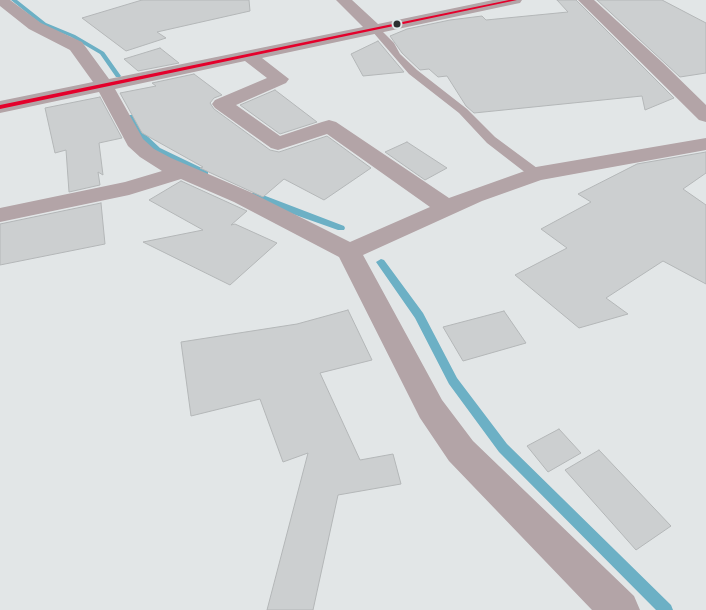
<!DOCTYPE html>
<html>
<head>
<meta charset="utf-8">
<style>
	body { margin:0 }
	canvas { display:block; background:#e2e6e7 }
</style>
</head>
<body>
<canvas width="706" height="610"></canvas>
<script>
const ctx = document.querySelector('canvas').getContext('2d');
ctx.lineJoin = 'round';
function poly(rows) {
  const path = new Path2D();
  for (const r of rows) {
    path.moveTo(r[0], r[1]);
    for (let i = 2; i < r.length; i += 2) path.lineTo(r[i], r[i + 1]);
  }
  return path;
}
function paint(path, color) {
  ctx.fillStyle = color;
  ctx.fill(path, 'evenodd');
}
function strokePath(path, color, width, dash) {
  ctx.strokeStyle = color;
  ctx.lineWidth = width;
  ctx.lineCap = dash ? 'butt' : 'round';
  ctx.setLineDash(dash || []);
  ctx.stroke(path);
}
paint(poly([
	[11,0,17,0,46,23,75,35,104,52,121,76,120,77,116,77,100,54,71,37,42,25,11,0],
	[127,115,133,115,142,131,160,148,208,171,208,175,202,175,154,152,136,134,126,117,127,115],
	[255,192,344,226,345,228,344,230,338,230,287,212,252,197,252,193,255,192],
	[381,259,384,260,423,313,457,378,507,444,671,605,673,610,656,610,499,452,449,384,415,318,376,262,381,259]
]), '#6cb0c5');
const building = poly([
	[142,0,249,0,250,11,157,32,166,38,126,51,82,18,142,0],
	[557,0,576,0,674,98,645,110,642,96,474,113,466,106,447,76,438,77,429,69,420,70,402,53,390,36,407,29,450,20,482,16,486,20,568,12,557,0],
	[597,0,662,0,706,23,706,73,680,77,597,0],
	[378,41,404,72,363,76,351,54,378,41],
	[160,48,179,63,138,71,124,59,160,48],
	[194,74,222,95,214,98,210,103,214,109,270,150,279,152,327,136,371,168,324,200,284,179,263,197,200,168,203,167,142,133,120,93,156,86,152,83,194,74],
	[275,90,317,122,280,134,240,105,275,90],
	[100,97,122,138,99,143,103,175,98,172,100,185,69,192,66,150,55,153,45,108,100,97],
	[407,142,447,168,425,180,385,152,407,142],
	[706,152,706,173,683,189,706,205,706,284,663,261,606,298,628,314,579,328,515,275,567,248,541,229,591,202,578,194,637,164,706,152],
	[181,181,247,211,231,225,235,224,277,243,230,285,143,242,203,230,149,200,181,181],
	[101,203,105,244,0,265,0,224,101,203],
	[348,310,372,360,320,373,360,460,393,454,401,484,338,495,313,610,267,610,308,453,283,462,260,399,191,416,181,342,297,324,348,310],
	[504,311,526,343,463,361,443,327,504,311],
	[559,429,581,453,548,472,527,446,559,429],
	[599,450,671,526,636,550,565,470,599,450]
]);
paint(building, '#cccfd0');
strokePath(building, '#b4b7b8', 1);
paint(poly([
	[375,26,378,27,394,43,400,54,417,70,467,109,495,137,541,171,543,174,541,177,531,177,487,143,459,113,409,74,372,31,372,27,375,26]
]), '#b3a4a7');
paint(poly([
	[0,0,10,0,41,23,82,42,109,79,363,27,336,0,352,0,378,24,493,0,522,0,520,3,515,4,262,58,289,79,286,83,236,105,280,136,322,122,329,120,336,122,449,198,536,167,706,138,706,150,541,180,482,201,363,255,442,400,473,441,634,596,640,610,592,610,449,461,420,418,339,257,234,202,181,179,129,195,0,222,0,208,125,182,162,171,140,157,128,146,99,92,0,113,0,101,93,82,70,50,29,29,0,6,0,0],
	[245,61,267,78,215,100,212,104,215,108,271,148,278,150,327,134,430,207,350,242,250,192,171,158,154,149,143,139,115,89,245,61],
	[578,0,594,0,663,63,706,105,706,122,699,120,578,0]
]), '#b3a4a7');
paint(poly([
	[509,0,517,0,0,109,0,105,509,0]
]), '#e4002b');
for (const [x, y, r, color] of [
	[397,24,4.5,"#2c2f30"]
]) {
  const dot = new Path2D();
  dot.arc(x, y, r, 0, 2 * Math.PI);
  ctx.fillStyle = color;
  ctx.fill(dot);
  strokePath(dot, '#e0e7e9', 2);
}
</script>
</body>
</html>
